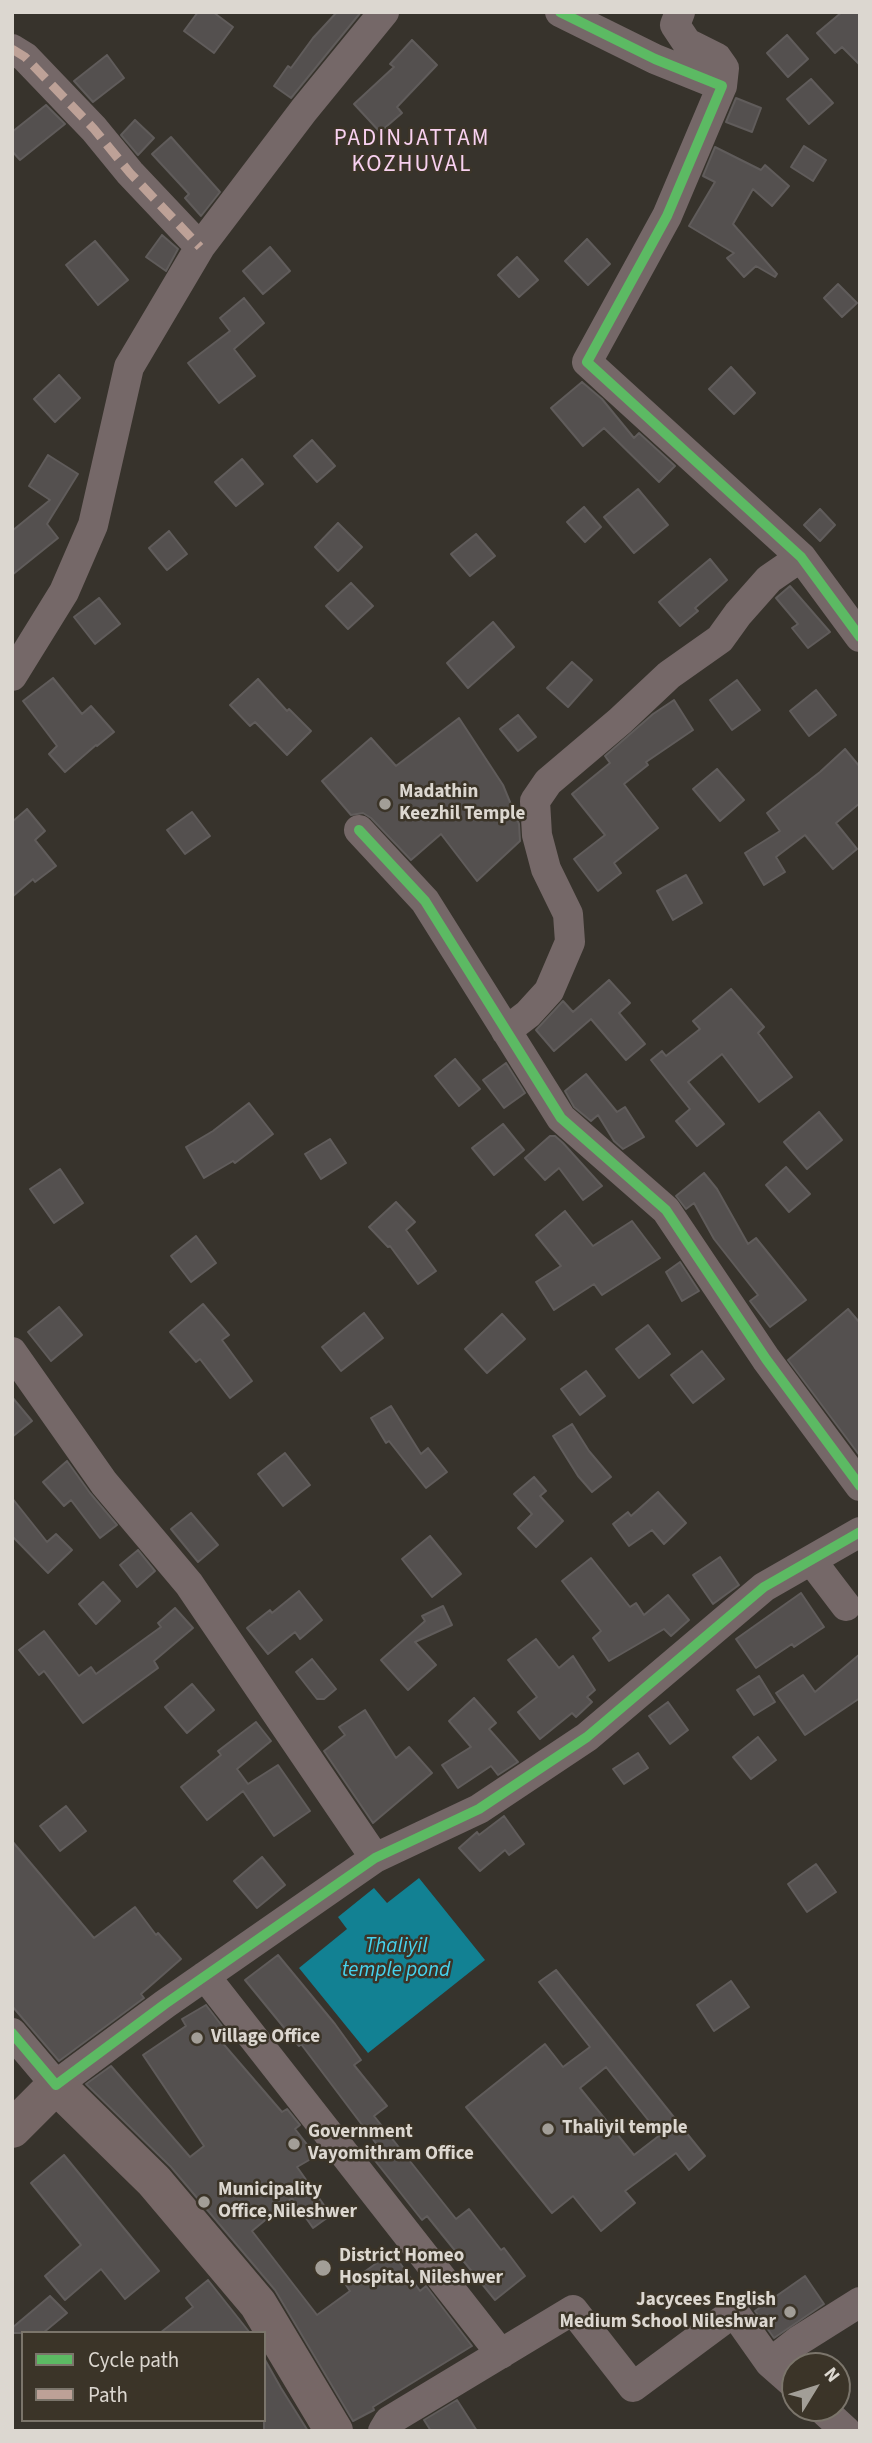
<!DOCTYPE html>
<html>
<head>
<meta charset="utf-8">
<style>
	body { margin:0 }
	#map { position:relative; width:872px; height:2443px; overflow:hidden; background:#37332c; font-family:"Source Sans 3",sans-serif }
	canvas { display:block }
	.frame { position:absolute; inset:0; border:14px solid #dcd7d0; pointer-events:none }
	.legend { position:absolute; left:21px; top:2331px; width:245px; height:91px; box-sizing:border-box; background:#3b3428; border:2px solid #7b756b; margin:0; padding:9px 12px; list-style:none; font-size:21px; color:#dcd7d0 }
	.legend li { display:flex; align-items:center; gap:14px; height:35px }
	.legend b { width:35px; border:2px solid #7b756b }
	.north { position:absolute; left:781px; top:2352px; width:70px; height:70px; box-sizing:border-box; background:#3b3428; border:2px solid #7b756b; border-radius:50%; rotate:52deg; font-size:19px; font-weight:700; line-height:28px; text-align:center; color:#dcd7d0 }
	.north::after { content:''; display:block; margin:auto; width:24px; height:32px; background:#a29e97; clip-path:polygon(50% 0,100% 100%,50% 72%,0 100%) }
</style>
</head>
<body>
<div id="map">
<canvas width="872" height="2443"></canvas>
<div class="frame"></div>
<ul class="legend">
<li><b style="height:9px;background:#5cba63"></b>Cycle path</li>
<li><b style="height:9px;background:#bda197"></b>Path</li>
</ul>
<div class="north">N</div>
</div>
<script>
const ctx = document.querySelector('canvas').getContext('2d');
ctx.lineJoin = 'round';
function paint(path, color) {
  ctx.fillStyle = color;
  ctx.fill(path, 'evenodd');
}
function poly(rows) {
  const path = new Path2D();
  for (const r of rows) {
    path.moveTo(r[0], r[1]);
    for (let i = 2; i < r.length; i += 2) path.lineTo(r[i], r[i + 1]);
  }
  return path;
}
function strokePath(path, color, width, dash) {
  ctx.strokeStyle = color;
  ctx.lineWidth = width;
  ctx.lineCap = dash ? 'butt' : 'round';
  ctx.setLineDash(dash || []);
  ctx.stroke(path);
}
function label(font, color, halo, rows, align = 'center') {
  ctx.font = font + ' "Source Sans 3",sans-serif';
  ctx.lineWidth = 5;
  ctx.setLineDash([]);
  ctx.textBaseline = 'middle';
  ctx.strokeStyle = halo;
  ctx.fillStyle = color;
  for (const [text, x, y, turn = 0] of rows) {
    ctx.save();
    ctx.translate(x, y);
    ctx.rotate((+turn || 0) * Math.PI / 180);
    ctx.textAlign = isNaN(turn) ? turn : align;
    if (halo) ctx.strokeText(text, 0, 0);
    ctx.fillText(text, 0, 0);
    ctx.restore();
  }
}
paint(poly([
	[419,1878,485,1960,368,2053,299,1968,347,1929,338,1917,374,1888,387,1903]
]), '#128193');
const building = poly([
	[198,12,213,12,233,27,214,53,184,31,198,12],
	[337,12,361,12,291,98,274,86,288,66,291,68,313,38,337,12],
	[842,12,860,12,860,65,842,47,835,53,817,33,842,12],
	[787,35,808,59,788,77,767,53,787,35],
	[412,40,437,65,397,107,402,113,380,132,354,104,394,67,390,64,412,40],
	[107,55,124,78,93,102,74,81,107,55],
	[811,79,833,103,809,124,787,99,811,79],
	[736,98,761,108,752,132,726,122,736,98],
	[46,105,65,124,20,160,12,151,12,132,46,105],
	[135,120,154,138,138,155,121,135,135,120],
	[171,137,220,192,201,216,185,198,189,194,152,154,171,137],
	[804,146,826,160,813,181,791,167,804,146],
	[715,147,761,170,765,165,789,186,772,206,753,189,733,224,777,274,775,277,756,266,744,277,727,258,734,253,689,226,715,182,703,176,715,147],
	[162,235,178,249,166,271,146,257,162,235],
	[587,239,610,264,588,285,565,261,587,239],
	[95,241,128,280,98,305,66,265,95,241],
	[270,247,290,271,263,294,243,271,270,247],
	[517,257,538,280,519,297,498,275,517,257],
	[838,284,857,303,842,317,824,298,838,284],
	[244,298,264,323,234,349,255,376,219,403,188,363,230,331,220,318,244,298],
	[731,367,755,393,734,414,709,389,731,367],
	[59,375,80,398,55,422,34,399,59,375],
	[582,382,602,399,634,438,639,433,675,466,659,482,604,428,583,446,551,408,582,382],
	[312,440,335,466,317,482,294,456,312,440],
	[48,455,78,474,47,524,58,538,12,575,12,531,50,500,29,486,48,455],
	[242,459,263,484,236,506,215,482,242,459],
	[638,489,668,525,634,553,604,517,638,489],
	[584,507,601,527,585,542,567,522,584,507],
	[820,509,835,525,820,541,804,525,820,509],
	[338,523,362,547,338,571,315,547,338,523],
	[169,531,187,554,167,570,149,548,169,531],
	[476,534,495,556,470,576,451,554,476,534],
	[710,559,727,580,695,608,698,611,680,626,659,602,710,559],
	[351,583,373,606,348,629,326,606,351,583],
	[790,586,830,632,808,648,792,628,798,624,776,598,790,586],
	[99,598,120,624,95,644,74,617,99,598],
	[493,622,514,647,468,688,447,663,493,622],
	[572,662,592,680,568,707,547,688,572,662],
	[53,678,82,714,91,706,114,732,97,746,96,745,65,772,49,754,57,746,23,701,53,678],
	[258,679,287,711,289,709,311,731,287,755,255,722,250,726,230,705,258,679],
	[737,680,760,710,732,730,710,700,737,680],
	[816,690,836,715,809,736,790,711,816,690],
	[674,700,693,730,646,762,648,765,624,784,658,828,614,863,621,873,598,891,574,859,605,835,572,794,610,763,605,756,653,714,674,700],
	[518,715,536,737,518,751,500,729,518,715],
	[459,718,503,785,519,824,520,841,477,881,441,834,411,860,371,818,363,813,351,815,322,781,371,738,396,766,459,718],
	[845,749,860,767,860,803,836,823,857,849,833,869,805,835,776,857,785,872,764,885,745,853,780,831,767,813,820,772,845,749],
	[717,769,744,800,720,821,693,789,717,769],
	[27,809,45,831,35,840,56,866,35,882,33,879,12,897,12,822,27,809],
	[192,812,210,836,185,854,167,830,192,812],
	[686,875,702,903,673,920,657,891,686,875],
	[609,980,630,1003,619,1013,645,1044,626,1060,591,1019,554,1051,536,1030,563,1001,573,1012,609,980],
	[731,989,764,1027,758,1033,792,1077,759,1102,722,1054,688,1082,724,1124,697,1146,676,1121,690,1109,651,1060,662,1051,666,1056,700,1029,693,1021,731,989],
	[455,1059,480,1089,459,1106,435,1076,455,1059],
	[506,1063,525,1093,504,1108,483,1080,506,1063],
	[586,1074,617,1112,625,1107,644,1137,623,1149,614,1141,598,1115,591,1121,574,1107,565,1091,586,1074],
	[249,1103,273,1134,235,1163,233,1161,204,1178,186,1147,213,1131,249,1103],
	[819,1112,842,1140,807,1169,784,1142,819,1112],
	[503,1124,524,1150,494,1175,472,1148,503,1124],
	[550,1136,555,1136,563,1143,602,1186,583,1200,559,1168,545,1180,525,1158,550,1136],
	[330,1139,346,1163,321,1179,305,1154,330,1139],
	[786,1167,810,1194,789,1212,766,1185,786,1167],
	[60,1169,83,1203,54,1223,30,1189,60,1169],
	[704,1173,717,1189,748,1244,756,1238,806,1300,770,1327,750,1301,758,1295,714,1239,694,1203,686,1209,676,1196,704,1173],
	[396,1202,415,1222,406,1230,436,1271,418,1284,390,1246,388,1247,369,1227,396,1202],
	[565,1211,593,1246,632,1221,660,1258,602,1295,594,1284,554,1310,536,1282,561,1266,536,1235,565,1211],
	[196,1236,216,1263,191,1282,171,1256,196,1236],
	[680,1262,699,1291,682,1301,666,1272,680,1262],
	[203,1304,229,1335,222,1340,252,1381,230,1398,200,1359,196,1362,170,1332,203,1304],
	[59,1307,82,1335,51,1361,28,1332,59,1307],
	[848,1309,860,1323,860,1456,788,1360,848,1309],
	[364,1313,383,1338,341,1371,322,1347,364,1313],
	[502,1314,525,1339,487,1373,465,1349,502,1314],
	[648,1325,670,1354,639,1378,616,1349,648,1325],
	[702,1351,724,1379,693,1403,671,1375,702,1351],
	[586,1371,605,1396,580,1415,561,1389,586,1371],
	[12,1397,32,1421,12,1437,12,1397],
	[391,1406,421,1454,428,1448,447,1472,426,1488,389,1441,386,1443,371,1418,391,1406],
	[572,1424,589,1451,611,1477,592,1492,578,1476,553,1436,572,1424],
	[285,1453,310,1485,283,1506,258,1474,285,1453],
	[67,1461,90,1493,117,1525,100,1538,71,1500,64,1506,43,1482,67,1461],
	[534,1477,546,1491,540,1496,563,1521,536,1547,518,1528,532,1514,514,1494,534,1477],
	[658,1492,686,1523,664,1544,652,1530,629,1546,613,1524,628,1512,631,1516,658,1492],
	[12,1498,47,1542,56,1534,72,1550,48,1573,12,1536,12,1498],
	[191,1513,218,1545,198,1562,171,1529,191,1513],
	[430,1536,461,1574,432,1597,402,1559,430,1536],
	[138,1550,155,1571,137,1587,120,1565,138,1550],
	[720,1557,739,1585,713,1604,693,1575,720,1557],
	[591,1558,630,1607,636,1603,644,1615,668,1595,689,1620,671,1636,664,1629,609,1661,593,1638,601,1631,562,1581,591,1558],
	[103,1582,120,1601,96,1624,79,1604,103,1582],
	[299,1591,322,1620,300,1639,295,1632,268,1654,247,1628,270,1610,272,1613,299,1591],
	[801,1593,824,1627,794,1647,792,1644,756,1668,736,1639,801,1593],
	[443,1606,452,1625,415,1642,436,1665,408,1690,381,1660,425,1621,422,1616,443,1606],
	[175,1608,193,1628,154,1661,158,1668,83,1723,44,1671,39,1675,19,1650,44,1631,79,1676,91,1667,96,1674,161,1627,158,1623,175,1608],
	[536,1639,559,1668,573,1656,595,1690,587,1697,592,1702,576,1717,572,1713,540,1739,518,1712,537,1697,508,1660,536,1639],
	[860,1654,860,1698,805,1735,776,1693,803,1675,815,1692,860,1654],
	[312,1659,336,1689,324,1699,317,1699,296,1672,312,1659],
	[759,1676,775,1702,754,1715,737,1690,759,1676],
	[192,1684,214,1710,187,1733,165,1707,192,1684],
	[474,1698,496,1723,489,1729,518,1762,498,1775,491,1766,458,1788,442,1765,471,1747,449,1721,474,1698],
	[668,1702,688,1730,670,1744,649,1716,668,1702],
	[365,1710,396,1758,409,1747,432,1773,373,1823,324,1751,345,1735,339,1727,365,1710],
	[256,1722,271,1741,237,1769,248,1784,278,1765,310,1811,274,1836,243,1791,207,1820,181,1787,221,1755,218,1751,256,1722],
	[758,1737,776,1760,751,1779,733,1757,758,1737],
	[638,1753,648,1768,624,1784,613,1769,638,1753],
	[66,1806,86,1831,60,1851,40,1826,66,1806],
	[504,1816,524,1844,509,1855,505,1850,480,1871,459,1848,477,1832,479,1835,504,1816],
	[12,1841,94,1938,135,1907,156,1935,158,1933,181,1959,141,1994,144,1998,59,2061,12,2006,12,1841],
	[262,1857,285,1885,257,1908,234,1881,262,1857],
	[816,1864,836,1892,807,1912,788,1884,816,1864],
	[278,1955,335,2024,361,2060,354,2065,387,2106,374,2116,456,2219,469,2209,501,2250,504,2248,525,2276,495,2300,427,2216,422,2220,369,2153,378,2146,301,2044,299,2046,245,1980,278,1955],
	[556,1970,705,2156,689,2170,676,2153,625,2191,635,2203,601,2231,573,2196,552,2213,466,2107,545,2044,563,2067,590,2047,539,1982,556,1970],
	[606,2067,660,2135,634,2155,580,2088,606,2067],
	[731,1981,749,2007,714,2031,697,2005,731,1981],
	[206,2005,229,2035,220,2040,282,2112,287,2109,300,2125,295,2129,316,2156,297,2167,331,2215,313,2228,292,2198,252,2231,317,2315,350,2291,346,2285,392,2252,420,2291,426,2286,472,2346,373,2407,374,2410,353,2421,275,2290,171,2167,86,2084,111,2066,190,2157,204,2146,143,2055,186,2026,182,2019,206,2005],
	[64,2155,159,2271,125,2299,101,2269,65,2300,45,2276,81,2245,31,2183,64,2155],
	[805,2276,824,2304,774,2338,755,2311,805,2276],
	[208,2280,250,2333,160,2333,193,2307,186,2298,208,2280],
	[50,2296,67,2313,43,2333,12,2333,12,2328,50,2296],
	[264,2358,281,2388,308,2431,264,2431,264,2358],
	[457,2400,477,2431,431,2431,424,2420,457,2400]
]);
paint(building, '#54504f');
strokePath(building, '#605c5b', 2);
strokePath(poly([
	[560,12,655,59,722,86,667,216,587,362,801,557,860,637],
	[680,12,675,25,687,43,717,58,724,68,722,86],
	[12,49,25,57,94,129,130,173,200,247],
	[12,676,64,592,93,525,129,367,200,247,304,110,384,12],
	[359,830,425,901,561,1118,666,1210,766,1359,860,1486],
	[506,1031,528,1014,549,991,570,942,568,914,546,869,537,835,535,801,548,782,620,721,669,675,720,639,738,614,769,579,801,557],
	[12,1352,104,1483,189,1584,375,1858],
	[811,1560,846,1606],
	[205,1976,501,2354],
	[12,2033,56,2085,165,2004,375,1858,479,1809,587,1737,764,1587,860,1532],
	[770,2363,798,2341,860,2302],
	[821,2408,846,2431],
	[383,2431,389,2421,573,2310,633,2387,734,2312,770,2363,795,2385]
]), '#756868', 30);
strokePath(poly([
	[12,2129,56,2085,154,2181,258,2304,334,2431]
]), '#766766', 38);
strokePath(poly([
	[12,49,25,57,94,129,130,173,200,247]
]), '#bda197', 9, [18, 9]);
strokePath(poly([
	[560,12,655,59,722,86,667,216,587,362,801,557,860,637],
	[359,830,425,901,561,1118,666,1210,766,1359,860,1486],
	[12,2033,56,2085,165,2004,375,1858,479,1809,587,1737,764,1587,860,1532]
]), '#5cba63', 10);
for (const [x, y, r, color] of [
	[385,804,7,"#a29e97"],
	[197,2038,7,"#a29e97"],
	[548,2129,7,"#a29e97"],
	[294,2144,7,"#a29e97"],
	[204,2202,7,"#a29e97"],
	[323,2268,9,"#a29e97"],
	[790,2312,7,"#a29e97"]
]) {
  const dot = new Path2D();
  dot.arc(x, y, r, 0, 2 * Math.PI);
  ctx.fillStyle = color;
  ctx.fill(dot);
  strokePath(dot, '#3b3428', 2.5);
}
label('bold 19px', '#dcd7d0', '#3b3428', [
	["Madathin",399,793],
	["Keezhil Temple",399,815],
	["Village Office",211,2038],
	["Thaliyil temple",562,2129],
	["Government",308,2133],
	["Vayomithram Office",308,2155],
	["Municipality",218,2191],
	["Office,Nileshwer",218,2213],
	["District Homeo",339,2257],
	["Hospital, Nileshwer",339,2279],
	["Jacycees English",776,2301,"right"],
	["Medium School Nileshwar",776,2323,"right"]
], 'left');
label('italic 21px', '#46d3ee', '#3b3428', [
	["Thaliyil",396,1947],
	["temple pond",396,1971]
]);
ctx.letterSpacing = '2px';
label('23px', '#f8d1f0', '#3b3428', [
	["PADINJATTAM",412,140],
	["KOZHUVAL",412,166]
]);
ctx.letterSpacing = '0px';
</script>
</body>
</html>
